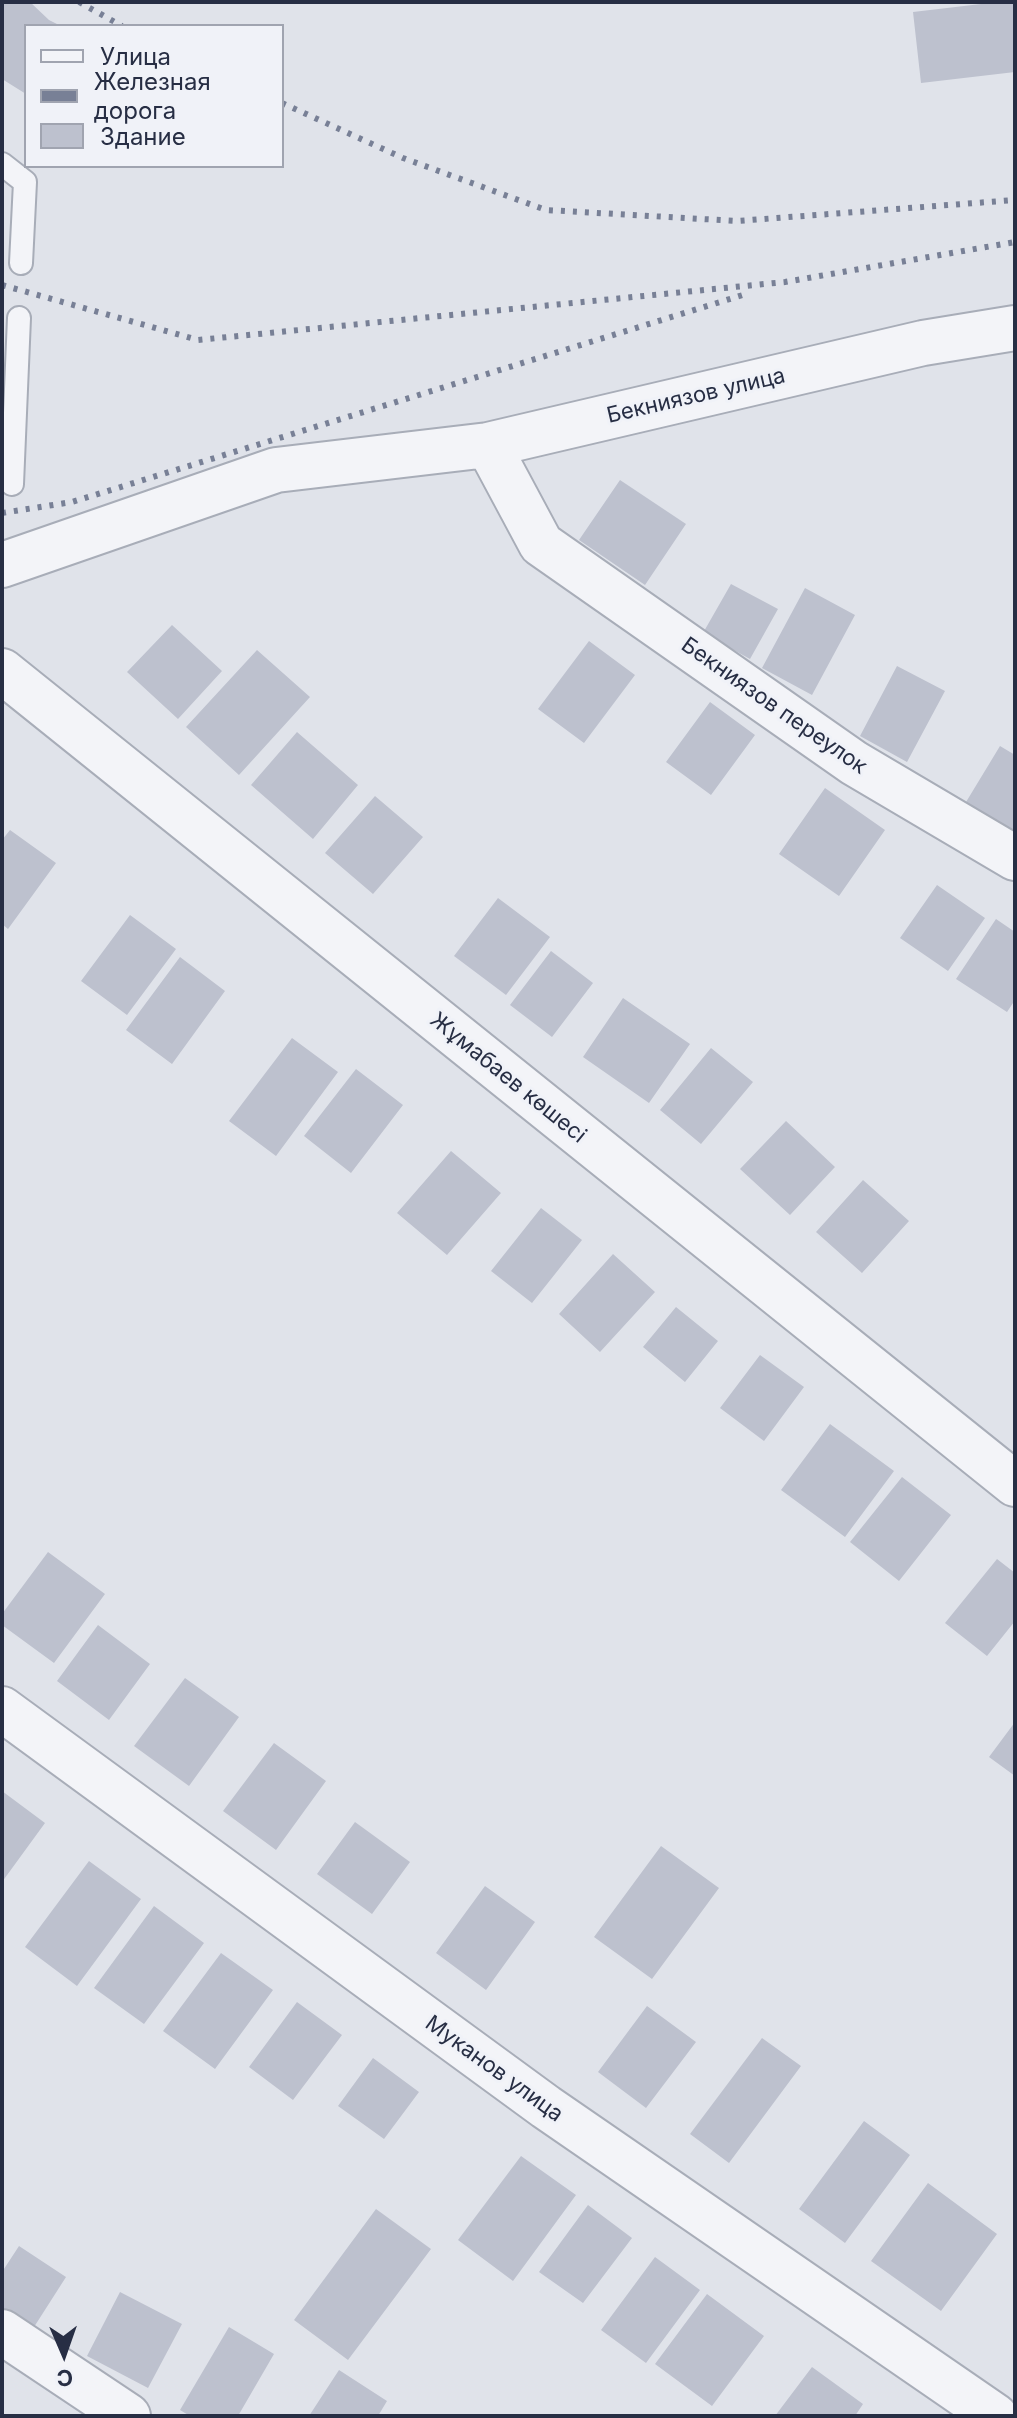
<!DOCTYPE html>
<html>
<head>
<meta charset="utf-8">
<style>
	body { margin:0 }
	#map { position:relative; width:1017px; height:2418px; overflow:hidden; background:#e0e3ea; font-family:Inter,sans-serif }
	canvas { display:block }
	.frame { position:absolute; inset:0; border:4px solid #272e44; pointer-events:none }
	.legend { position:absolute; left:24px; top:24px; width:260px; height:144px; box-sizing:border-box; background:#f0f2f8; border:2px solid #a0a4b0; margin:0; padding:10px 14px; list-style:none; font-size:24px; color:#272e44 }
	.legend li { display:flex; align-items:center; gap:16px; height:40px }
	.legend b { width:40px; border:2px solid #a0a4b0 }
	.north { position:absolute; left:24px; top:2314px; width:80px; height:80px; -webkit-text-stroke:6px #f0f2f8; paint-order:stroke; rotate:178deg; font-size:22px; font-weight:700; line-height:32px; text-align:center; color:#272e44 }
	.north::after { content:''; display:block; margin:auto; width:28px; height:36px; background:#272e44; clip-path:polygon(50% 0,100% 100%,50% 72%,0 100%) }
</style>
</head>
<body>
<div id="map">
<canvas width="1017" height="2418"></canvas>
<div class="frame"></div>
<ul class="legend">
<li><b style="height:10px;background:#f3f4f8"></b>Улица</li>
<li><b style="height:10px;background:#788096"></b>Железная дорога</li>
<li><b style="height:22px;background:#bdc1ce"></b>Здание</li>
</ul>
<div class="north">С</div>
</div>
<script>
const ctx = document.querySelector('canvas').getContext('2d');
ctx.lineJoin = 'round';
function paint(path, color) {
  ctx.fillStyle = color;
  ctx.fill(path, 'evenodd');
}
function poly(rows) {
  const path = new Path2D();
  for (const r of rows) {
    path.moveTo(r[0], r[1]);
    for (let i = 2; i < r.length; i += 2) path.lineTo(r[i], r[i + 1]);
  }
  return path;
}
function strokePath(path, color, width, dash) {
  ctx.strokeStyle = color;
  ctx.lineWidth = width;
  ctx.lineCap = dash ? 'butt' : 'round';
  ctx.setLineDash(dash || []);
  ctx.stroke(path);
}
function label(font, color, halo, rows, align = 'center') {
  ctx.font = font + ' Inter,sans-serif';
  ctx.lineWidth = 6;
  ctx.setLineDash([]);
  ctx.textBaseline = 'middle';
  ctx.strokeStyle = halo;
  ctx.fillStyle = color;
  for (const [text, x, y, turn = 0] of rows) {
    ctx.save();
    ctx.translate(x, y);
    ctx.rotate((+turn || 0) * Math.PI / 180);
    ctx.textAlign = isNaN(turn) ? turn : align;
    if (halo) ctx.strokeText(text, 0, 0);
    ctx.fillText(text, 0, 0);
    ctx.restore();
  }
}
paint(poly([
	[2,2,30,2,49,20,61,26,26,26,26,94,2,79],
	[998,2,1015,2,1015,72,921,83,913,12],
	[620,480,686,524,645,585,579,540],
	[731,584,778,609,750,659,703,633],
	[805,588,855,615,812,695,762,668],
	[172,625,222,671,178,719,127,672],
	[589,641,635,675,584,743,538,709],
	[257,650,310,697,239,775,186,727],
	[897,666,945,691,907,762,860,736],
	[710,702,755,735,711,795,666,762],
	[297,732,358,785,313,839,251,785],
	[1000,746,1015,755,1015,839,963,807],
	[825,788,885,830,839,896,779,854],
	[375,796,423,837,373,894,325,853],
	[10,830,56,863,8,929,2,924,2,840],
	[937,885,985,918,948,971,900,938],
	[498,898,550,937,506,995,454,956],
	[130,915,176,949,127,1015,81,981],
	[996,919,1015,932,1015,1000,1007,1012,956,979],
	[551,951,593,983,552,1037,510,1005],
	[180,957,225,991,172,1064,126,1030],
	[623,998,690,1044,649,1103,583,1057],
	[292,1038,338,1072,276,1156,229,1121],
	[711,1048,753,1082,701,1144,660,1110],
	[356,1069,403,1105,351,1173,304,1136],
	[786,1121,835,1167,790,1215,740,1169],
	[451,1151,501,1193,447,1255,397,1213],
	[863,1180,909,1221,862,1273,816,1232],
	[541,1208,582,1240,532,1303,491,1271],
	[613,1254,655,1292,600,1352,559,1314],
	[676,1307,718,1341,685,1382,643,1347],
	[760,1355,804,1387,764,1441,720,1408],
	[830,1424,894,1471,845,1537,781,1490],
	[902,1477,951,1515,899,1581,850,1542],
	[48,1552,105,1594,54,1663,2,1625,2,1614],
	[997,1559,1015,1573,1015,1621,987,1656,945,1623],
	[98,1625,150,1664,109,1720,57,1681],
	[185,1678,239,1717,189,1786,134,1746],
	[1015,1722,1015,1776,989,1757],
	[274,1743,326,1781,276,1850,223,1811],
	[2,1791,45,1823,2,1882],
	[355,1822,410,1862,372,1914,317,1874],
	[661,1846,719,1888,652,1979,594,1937],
	[89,1861,141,1899,77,1986,25,1947],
	[485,1886,535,1922,486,1990,436,1953],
	[154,1906,204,1943,144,2024,94,1988],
	[221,1953,273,1990,215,2069,163,2031],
	[297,2002,342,2035,293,2100,249,2067],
	[647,2006,696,2042,646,2108,598,2072],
	[762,2038,801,2066,729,2163,690,2134],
	[373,2058,419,2092,384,2139,338,2106],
	[864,2121,910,2155,845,2243,799,2209],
	[521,2156,576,2195,513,2281,458,2240],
	[928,2183,997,2234,941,2311,871,2261],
	[588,2205,632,2238,583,2303,539,2272],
	[376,2209,431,2249,348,2360,294,2320],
	[19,2246,66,2277,27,2338,2,2322,2,2272],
	[655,2257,700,2290,646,2363,601,2330],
	[120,2292,182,2324,148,2388,87,2356],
	[707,2294,764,2336,712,2406,655,2364],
	[229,2327,274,2354,238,2416,190,2416,180,2410],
	[812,2367,863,2404,855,2416,775,2416],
	[339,2370,387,2401,378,2416,309,2416]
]), '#bdc1ce');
const lane = poly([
	[2,164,25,182,21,263],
	[12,484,19,318]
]);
const street = poly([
	[1015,328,923,343,488,445,541,544,854,763,1015,858],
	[2,565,276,470,488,445],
	[2,671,1015,1484],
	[2,1709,546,2107,995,2416],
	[2,2332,128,2416]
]);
strokePath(lane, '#a8adb8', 26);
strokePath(street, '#a8adb8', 48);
strokePath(lane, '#f3f4f8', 22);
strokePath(street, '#f3f4f8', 44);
strokePath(poly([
	[79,2,122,26],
	[282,103,403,158,546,210,737,221,1015,200],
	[2,285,198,340,785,282,1015,242],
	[2,513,72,502,746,294]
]), '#788096', 6, [4, 8]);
label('22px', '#272e44', '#f0f2f8', [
	["Бекниязов улица",696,396,-13],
	["Бекниязов переулок",774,706,35],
	["Жұмабаев көшесі",508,1078,39],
	["Муканов улица",494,2069,36]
]);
</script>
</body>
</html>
